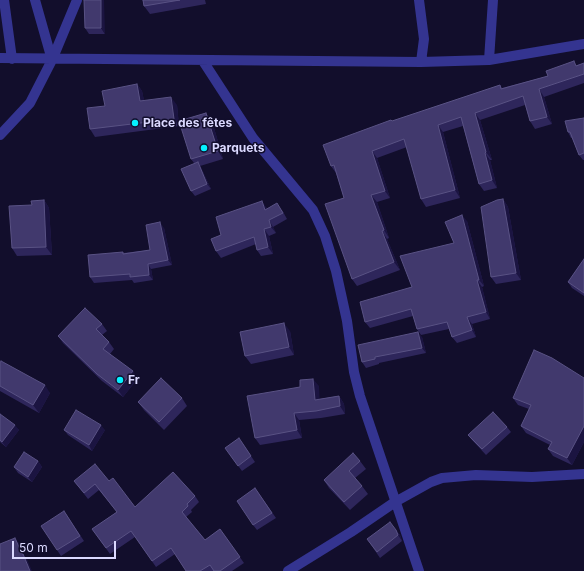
<!DOCTYPE html>
<html>
<head>
<meta charset="utf-8">
<style>
	body { margin:0 }
	#map { position:relative; width:584px; height:571px; overflow:hidden; background:#120e2c; font-family:Inter,sans-serif }
	canvas { display:block }
	.scale { position:absolute; left:12px; top:541px; width:104px; height:18px; box-sizing:border-box; border:2px solid #dbd9ff; border-top:0; padding-left:5px; font-size:12px; line-height:14px; white-space:nowrap; color:#dbd9ff; -webkit-text-stroke:3px #120e2c; paint-order:stroke }
</style>
</head>
<body>
<div id="map">
<canvas width="584" height="571"></canvas>
<div class="scale">50 m</div>
</div>
<script>
const ctx = document.querySelector('canvas').getContext('2d');
ctx.lineJoin = 'round';
function poly(rows) {
  const path = new Path2D();
  for (const r of rows) {
    path.moveTo(r[0], r[1]);
    for (let i = 2; i < r.length; i += 2) path.lineTo(r[i], r[i + 1]);
  }
  return path;
}
function strokePath(path, color, width, dash) {
  ctx.strokeStyle = color;
  ctx.lineWidth = width;
  ctx.lineCap = dash ? 'butt' : 'round';
  ctx.setLineDash(dash || []);
  ctx.stroke(path);
}
function paint(path, color) {
  ctx.fillStyle = color;
  ctx.fill(path, 'evenodd');
}
function label(font, color, halo, rows, align = 'center') {
  ctx.font = font + ' Inter,sans-serif';
  ctx.lineWidth = 3;
  ctx.setLineDash([]);
  ctx.textBaseline = 'middle';
  ctx.strokeStyle = halo;
  ctx.fillStyle = color;
  for (const [text, x, y, turn = 0] of rows) {
    ctx.save();
    ctx.translate(x, y);
    ctx.rotate((+turn || 0) * Math.PI / 180);
    ctx.textAlign = isNaN(turn) ? turn : align;
    if (halo) ctx.strokeText(text, 0, 0);
    ctx.fillText(text, 0, 0);
    ctx.restore();
  }
}
strokePath(poly([
	[4,0,12,59],
	[35,0,52,60],
	[419,0,424,39,421,62],
	[0,58,421,62,489,60,584,44],
	[489,60,493,0],
	[203,61,253,138,313,210,325,236,336,271,347,321,354,372,360,396,419,571],
	[0,135,30,103,52,60,77,0],
	[288,571,351,532,395,502,431,482,442,478,476,475,532,477,584,474]
]), '#343490', 10);
paint(poly([
	[84,0,105,34,89,34,85,28],
	[143,0,205,0,206,4,150,14,144,6],
	[584,63,584,83,544,97,552,124,535,129,530,121,525,105,480,120,492,160,490,160,497,188,484,191,479,184,463,126,443,132,460,198,426,207,421,199,407,147,377,158,390,198,377,202,389,238,387,239,400,270,357,286,352,279,344,198,336,173,331,166,391,120,392,121,500,85,502,88,548,76,577,65],
	[137,84,142,91,144,101,177,105,179,126,95,137,90,129],
	[584,118,584,160,583,160,579,155,572,138,571,138,568,132],
	[212,121,223,159,200,166,211,189,195,196,191,191,194,163,191,159],
	[503,199,508,207,521,280,496,284,491,277],
	[44,200,49,208,52,255,17,256,12,248,32,205],
	[266,207,267,209,282,210,287,219,273,227,276,233,269,236,273,254,261,256,257,250,256,244,221,258,216,251,221,235],
	[467,221,484,286,482,287,490,319,472,324,476,337,457,343,452,337,449,329,421,335,417,329,413,316,370,328,365,322,412,287,454,243],
	[164,228,172,265,151,269,153,280,134,283,132,280,94,283,90,277,123,252,123,253,150,250],
	[584,259,584,296,572,288,568,282],
	[102,324,107,331,102,335,109,342,114,349,110,354,138,378,123,397,102,381,63,343,58,336],
	[290,331,294,355,251,364,245,356],
	[422,337,426,353,379,363,379,364,366,368,362,362],
	[0,363,50,393,39,413,0,391],
	[584,378,584,442,572,465,553,456,548,449,550,445,526,433,521,426,529,409,518,405,513,398],
	[319,386,319,399,339,396,344,404,345,414,321,418,299,420,302,438,260,445,255,438],
	[182,398,187,406,164,430,144,410,138,402],
	[0,414,19,430,6,447,0,442],
	[507,427,511,432,486,455,472,440,468,435],
	[64,430,105,430,92,451,68,435],
	[239,438,255,462,242,471,225,448],
	[38,461,42,467,32,482,18,473,14,467],
	[360,461,366,469,355,478,362,486,368,494,350,510,329,488,324,480],
	[74,481,109,481,135,507,195,496,199,502,191,510,192,512,186,517,205,540,220,529,244,563,232,571,186,571,175,554,156,567,135,537,110,554,92,529,117,512,99,490,88,499],
	[255,488,276,518,257,530,253,525],
	[64,511,84,541,61,556,57,550],
	[396,530,400,535,402,541,380,558,367,539]
]), '#2e265b');
paint(poly([
	[101,0,104,0,105,34,101,28],
	[137,84,142,91,146,109,140,101],
	[539,89,544,97,552,124,547,117],
	[171,97,177,105,179,126,174,119],
	[206,113,212,121,223,159,218,151],
	[475,113,480,120,492,160,486,152],
	[438,125,443,132,460,198,455,190],
	[372,151,377,158,390,198,385,191],
	[485,153,490,160,497,188,492,180],
	[198,162,201,167,211,189,207,184],
	[371,195,377,202,389,238,384,230],
	[503,199,508,207,521,280,516,273],
	[44,200,49,208,52,255,46,247],
	[262,201,266,207,270,216,265,210],
	[462,215,467,221,484,286,479,280],
	[269,220,273,227,276,233,271,227],
	[160,222,164,228,172,265,168,260],
	[264,229,269,236,273,254,268,247],
	[382,231,387,239,400,270,394,262],
	[148,264,151,269,153,280,149,275],
	[477,280,482,287,490,319,486,312],
	[467,317,472,324,476,337,472,330],
	[284,323,290,331,294,355,289,347],
	[418,332,422,337,426,353,422,348],
	[133,371,138,378,123,397,118,390],
	[313,379,319,386,320,407,315,400],
	[45,385,50,393,39,413,33,405],
	[339,396,344,404,345,414,340,406],
	[294,413,299,420,302,438,297,430],
	[15,425,19,430,6,447,2,442],
	[101,425,105,430,92,451,89,445],
	[584,426,584,442,572,465,567,458],
	[38,461,42,467,32,482,28,477],
	[396,530,400,535,402,541,398,535],
	[15,538,19,543,23,554,27,559,32,571,30,571]
]), '#1b1441');
const building = poly([
	[84,0,101,0,101,28,85,28,84,0],
	[143,0,180,0,144,6,143,0],
	[574,61,576,66,584,63,584,74,539,89,547,117,530,121,523,96,475,113,486,152,485,153,492,180,479,184,461,117,438,125,455,190,421,199,404,139,372,151,385,191,371,195,384,230,382,231,394,262,352,279,325,204,344,198,334,165,331,166,323,145,391,120,392,121,500,85,501,89,548,76,546,71,574,61],
	[137,84,140,101,171,97,174,119,90,129,87,108,105,106,102,91,137,84],
	[206,113,218,151,191,159,179,121,206,113],
	[584,118,584,153,579,155,570,132,568,132,565,121,584,118],
	[198,162,207,184,191,191,181,169,198,162],
	[503,199,516,273,491,277,481,207,497,200,503,199],
	[44,200,46,247,12,248,9,206,32,205,31,201,44,200],
	[262,201,265,210,277,203,283,213,269,220,271,227,264,229,268,247,257,250,254,237,216,251,211,239,221,235,216,217,262,201],
	[462,215,479,280,477,280,486,312,467,317,472,330,452,337,447,322,417,329,411,309,365,322,360,302,412,287,400,256,454,243,445,222,462,215],
	[160,222,168,260,148,264,149,275,130,277,130,274,90,277,88,255,123,252,123,254,150,250,146,225,160,222],
	[584,259,584,293,568,282,584,259],
	[85,308,102,324,96,329,109,342,103,349,133,371,118,390,97,374,58,336,85,308],
	[284,323,289,347,245,356,240,332,284,323],
	[418,332,422,348,375,357,375,359,362,362,358,345,418,332],
	[534,350,552,358,584,378,584,426,567,458,548,449,552,442,521,426,531,405,513,398,534,350],
	[1,361,45,385,33,405,0,386,0,363,1,361],
	[161,378,182,398,159,422,138,402,161,378],
	[313,379,315,400,339,396,340,406,316,411,294,413,297,430,255,438,247,396,300,387,300,380,313,379],
	[76,410,101,425,89,445,64,430,76,410],
	[493,412,507,427,482,449,468,435,493,412],
	[0,414,15,425,2,442,0,440,0,414],
	[239,438,251,456,238,466,225,448,239,438],
	[24,452,38,461,28,477,14,467,24,452],
	[353,453,360,461,349,471,362,486,344,502,324,480,353,453],
	[95,464,109,481,113,478,135,507,173,472,195,496,187,504,188,506,182,512,205,540,220,529,240,557,220,571,214,571,210,565,200,571,186,571,171,548,152,561,131,531,106,548,92,529,117,512,95,484,84,493,74,481,95,464],
	[255,488,272,513,253,525,237,501,255,488],
	[64,511,80,536,57,550,41,526,64,511],
	[390,522,396,530,398,535,377,552,367,539,390,522],
	[15,538,22,554,23,554,30,571,0,571,0,544,15,538]
]);
paint(building, '#41396d');
strokePath(building, '#595284', 1);
for (const [x, y, r, color] of [
	[135,123,4,"#05f0ff"],
	[204,148,4,"#05f0ff"],
	[120,380,4,"#05f0ff"]
]) {
  const dot = new Path2D();
  dot.arc(x, y, r, 0, 2 * Math.PI);
  ctx.fillStyle = color;
  ctx.fill(dot);
  strokePath(dot, '#120e2c', 1.5);
}
label('bold 12px', '#dbd9ff', '#120e2c', [
	["Place des fêtes",143,123],
	["Parquets",212,148],
	["Fr",128,380]
], 'left');
</script>
</body>
</html>
